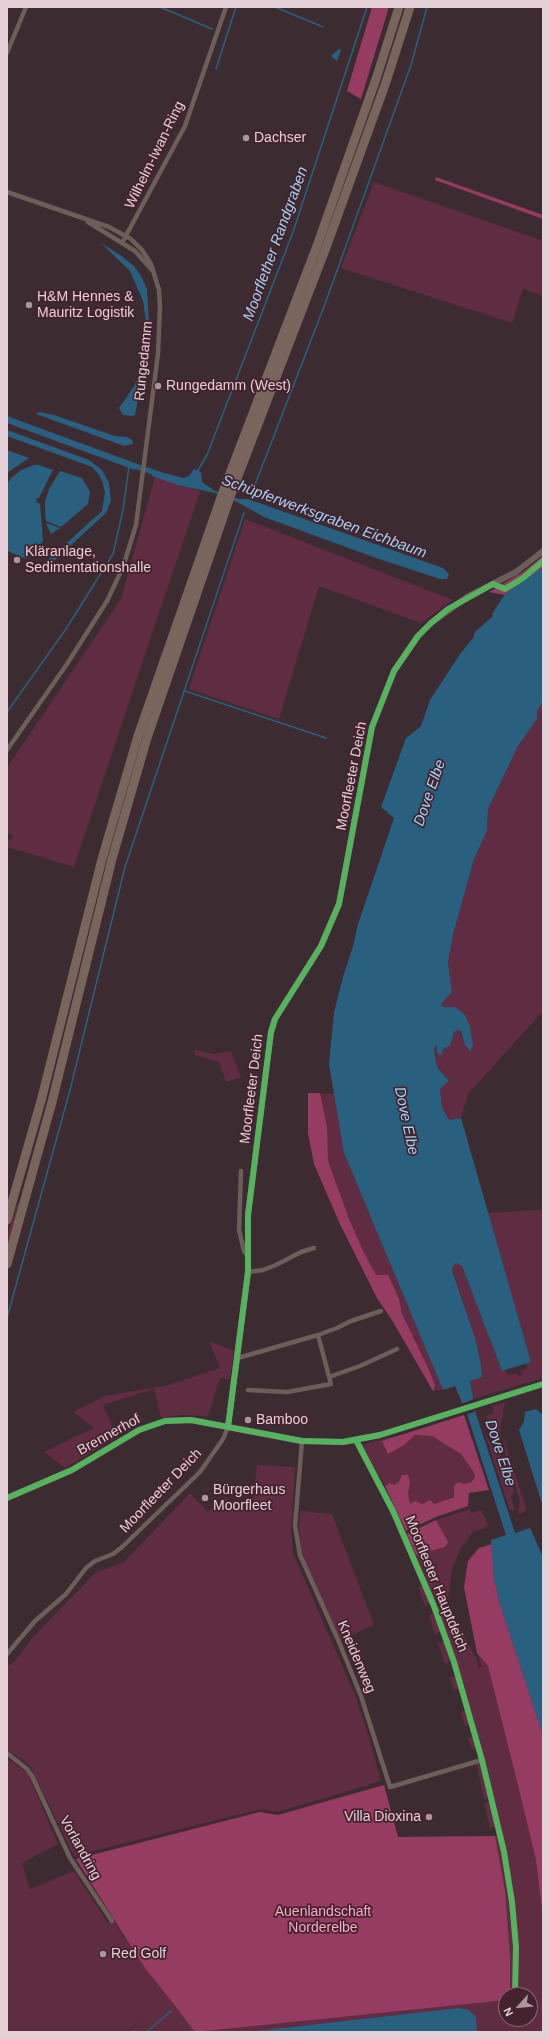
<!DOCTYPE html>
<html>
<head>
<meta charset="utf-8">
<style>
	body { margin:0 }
	#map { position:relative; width:550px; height:2039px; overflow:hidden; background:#3c2b31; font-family:Helvetica,sans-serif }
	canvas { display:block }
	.frame { position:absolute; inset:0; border:8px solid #e6d0d7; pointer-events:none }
	.north { position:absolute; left:498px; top:1987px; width:40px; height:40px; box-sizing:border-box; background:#44232f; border:1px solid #856872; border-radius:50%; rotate:243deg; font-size:11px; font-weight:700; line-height:16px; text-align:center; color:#e6d0d7 }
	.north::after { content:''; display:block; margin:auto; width:14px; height:18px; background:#aa969d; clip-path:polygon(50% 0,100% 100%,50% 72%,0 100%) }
</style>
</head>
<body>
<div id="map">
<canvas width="550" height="2039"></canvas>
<div class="frame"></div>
<div class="north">N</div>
</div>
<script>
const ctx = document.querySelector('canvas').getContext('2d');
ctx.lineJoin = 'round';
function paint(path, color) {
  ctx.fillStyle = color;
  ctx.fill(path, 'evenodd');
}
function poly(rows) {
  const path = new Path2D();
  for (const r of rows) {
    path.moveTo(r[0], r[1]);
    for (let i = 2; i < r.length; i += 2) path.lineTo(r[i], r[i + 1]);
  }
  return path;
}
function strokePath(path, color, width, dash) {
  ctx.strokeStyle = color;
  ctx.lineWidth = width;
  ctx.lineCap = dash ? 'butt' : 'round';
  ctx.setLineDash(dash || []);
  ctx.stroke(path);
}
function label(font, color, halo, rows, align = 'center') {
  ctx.font = font + ' Helvetica,sans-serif';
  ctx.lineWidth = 3.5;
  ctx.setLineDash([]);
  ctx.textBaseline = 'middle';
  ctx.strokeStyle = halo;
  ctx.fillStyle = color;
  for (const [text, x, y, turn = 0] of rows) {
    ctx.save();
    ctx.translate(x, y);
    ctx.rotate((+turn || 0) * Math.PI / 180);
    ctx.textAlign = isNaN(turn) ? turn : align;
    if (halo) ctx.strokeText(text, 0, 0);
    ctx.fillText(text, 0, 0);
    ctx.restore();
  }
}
paint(poly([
	[374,182,543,241,543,296,523,289,512,323,341,268],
	[155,477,200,491,74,867,7,847,7,839,11,841,13,835,7,833,7,768,121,599],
	[245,519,453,600,421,623,319,586,279,719,189,689],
	[543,702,543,1011,468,1094,461,1118,449,1120,442,1107,440,1089,449,1081,437,1067,434,1051,435,1046,443,1049,450,1046,454,1032,457,1030,460,1031,465,1045,473,1046,441,1004,452,992,448,962,453,935,474,859,487,831,488,809,518,746,537,719,537,711],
	[195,1050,213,1054,231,1051,241,1077,226,1082,219,1062,195,1055],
	[308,1093,335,1094,344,1153,443,1390,433,1391,392,1320,377,1298,340,1224,314,1164,308,1133],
	[17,1204,20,1204,7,1249,7,1235],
	[543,1210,543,1378,473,1399,470,1381,482,1377,481,1365,476,1341,452,1268,456,1263,462,1266,502,1371,506,1370,507,1375,517,1373,518,1376,522,1375,520,1371,527,1369,525,1364,531,1362,487,1213],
	[209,1341,234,1351,230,1379,220,1378,208,1416,181,1415,161,1418,154,1389,103,1405,117,1437,65,1468,44,1452,94,1428,73,1412,104,1396,169,1385,220,1368],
	[505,1402,500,1431,500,1445,497,1446,491,1435,486,1416,494,1413,492,1406],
	[485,1433,497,1455,499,1455,505,1463,506,1465,503,1465,504,1468,506,1467,510,1478,505,1478,506,1482,510,1479,514,1491,511,1497,515,1510,510,1511],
	[403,1434,405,1437,415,1435,432,1436,450,1446,461,1454,470,1465,475,1476,473,1482,464,1484,454,1496,434,1504,410,1505,408,1494,410,1482,399,1482,394,1485,389,1483,385,1486,361,1445],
	[503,1436,527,1511,519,1514,518,1511,520,1501,506,1457],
	[257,1465,295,1467,291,1528,293,1553,355,1695,369,1737,381,1781,278,1812,261,1809,74,1856,30,1766,7,1749,7,1666,13,1663,33,1637,95,1573,124,1562,190,1493,208,1512,225,1497,237,1509,253,1498],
	[470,1509,471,1513,482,1510,482,1515,484,1515,488,1527,473,1532,461,1548,452,1569,449,1594,444,1599,438,1600,433,1597,416,1555,445,1547,447,1542,436,1520],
	[300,1511,332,1514,374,1625,341,1640,306,1566,301,1549,299,1528],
	[492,1544,494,1578,543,1735,543,2032,128,2032,149,2014,126,2032,7,2032,7,1758,28,1774,58,1844,22,1863,30,1889,74,1871,108,1923,113,1920,133,1951,76,1859,260,1812,278,1815,384,1785,398,1837,495,1836,502,1835,487,1766,470,1707,456,1659,438,1609,438,1606,443,1604,448,1607,477,1660,479,1668,481,1667,464,1587,468,1561,479,1548],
	[506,1995,530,1995,530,2019,506,2019],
	[424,1586,430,1603,425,1606,418,1587],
	[433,1613,441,1631,435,1635,429,1615],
	[443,1642,445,1643,451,1660,445,1664,438,1643],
	[455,1676,459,1689,454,1690,450,1677],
	[466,1711,469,1724,465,1726,461,1712],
	[473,1737,476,1748,472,1750,468,1738],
	[478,1763,481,1765,489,1798,484,1800,477,1766,473,1765],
	[490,1801,496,1826,490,1828,484,1803]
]), '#602c41');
paint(poly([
	[372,7,389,7,361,99,347,91],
	[436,177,543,215,543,219,435,180],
	[543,556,543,567,505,595,489,592,523,572],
	[308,1093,320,1093,327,1127,328,1161,349,1219,364,1253,376,1275,388,1275,399,1299,402,1314,430,1372,435,1385,433,1391,392,1320,377,1298,340,1224,314,1164,308,1133],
	[464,1415,489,1490,469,1493,468,1506,436,1517,406,1531,385,1486,390,1483,394,1485,399,1482,402,1475,408,1475,410,1482,408,1494,410,1504,415,1501,422,1504,430,1500,434,1504,454,1497,454,1486,458,1482,464,1484,472,1482,475,1476,473,1471,461,1454,432,1436,415,1435,404,1445,388,1454,382,1441],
	[436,1520,448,1542,445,1547,416,1555,407,1534],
	[492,1544,494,1578,499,1601,543,1735,543,1917,536,1860,518,1785,488,1666,477,1653,464,1587,468,1561,479,1548],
	[384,1785,398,1837,495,1836,505,1891,510,1956,510,1995,506,1995,506,2000,195,2032,169,1998,145,1968,76,1859,260,1812,278,1815]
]), '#963b61');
paint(poly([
	[339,49,341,50,337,61,331,56],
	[101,243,120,255,134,266,141,276,147,289,149,324,148,334,143,301,130,271],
	[147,349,135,415,133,416,123,415,119,408,133,388,141,371],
	[39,412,54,415,115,436,127,437,132,440,133,444,124,446,36,414],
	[7,416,132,462,136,464,135,470,7,423],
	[7,430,89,460,102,470,109,483,111,501,106,513,43,571,40,567,102,511,105,492,103,484,99,475,92,467,7,436],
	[7,450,29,458,7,473],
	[34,465,39,465,53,470,39,498,36,499,36,502,40,504,43,541,26,558,23,558,8,551,7,548,7,484,11,478,21,470],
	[194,469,201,472,202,482,215,491,239,499,248,499,443,568,449,574,447,579,440,579,376,558,264,517,237,502,215,493,178,485,152,476,153,470,183,478,189,476],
	[60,471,82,478,90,492,88,504,61,527,46,521,45,514,45,502,49,489],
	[46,523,60,528,51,534],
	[543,567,543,702,537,711,537,719,518,746,488,809,487,831,474,859,453,935,448,962,452,992,441,1004,443,1007,455,1007,465,1015,470,1027,473,1046,470,1051,465,1045,461,1031,457,1030,454,1032,450,1046,443,1049,441,1056,437,1052,437,1046,435,1046,434,1051,437,1067,449,1081,440,1089,442,1107,449,1120,461,1118,531,1362,502,1371,462,1266,456,1263,452,1268,453,1273,476,1341,481,1365,482,1377,470,1381,476,1414,515,1533,530,1528,543,1557,543,1735,499,1601,494,1578,491,1540,506,1535,503,1526,468,1417,455,1386,443,1390,344,1153,329,1064,334,1012,343,977,353,946,358,924,394,818,381,807,406,738,421,726,430,700,460,654,473,638,475,632,493,616,492,614,505,594],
	[536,1409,543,1415,543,1507,519,1430,524,1421,525,1412],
	[459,2008,469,2010,476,2017,477,2032,248,2032]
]), '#296080');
paint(poly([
	[474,1399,477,1411,465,1415,461,1404]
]), '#3c2b31');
strokePath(poly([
	[160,7,212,29],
	[275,7,323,27],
	[216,69,236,7],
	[140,381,143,369],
	[197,472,207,455,293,232,367,7],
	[251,495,325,304,411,65,427,7],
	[185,691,326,738],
	[7,712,66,629,113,554,123,510,129,466],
	[7,1318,70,1090,125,867,244,513],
	[147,2032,171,2011]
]), '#296080', 1.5);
strokePath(poly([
	[129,464,159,474]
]), '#296080', 5.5);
strokePath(poly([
	[7,53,26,7],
	[7,192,109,227,131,239,142,250,151,264,159,290,160,307,158,354,136,525,123,567,107,601,67,664,7,750],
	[88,222,135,251,152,270],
	[122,243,185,126,226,7],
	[241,1171,239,1230,244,1251,248,1256],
	[248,1272,263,1270,276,1265,301,1252,314,1248],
	[238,1358,318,1335,337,1328,351,1321,381,1311],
	[329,1377,360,1366,397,1349],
	[248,1390,287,1392,331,1384,318,1335],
	[356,1440,404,1534,447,1640,482,1760,500,1836],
	[302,1441,295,1526,300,1555,339,1642,361,1696,390,1787,482,1760],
	[7,1654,35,1621,66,1594,86,1568,95,1561,113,1554,122,1547,200,1472,223,1439,228,1427],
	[7,1753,27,1769,32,1776,70,1858,112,1921]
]), '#6c5f59', 4.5);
strokePath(poly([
	[228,1427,248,1272,248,1215,271,1032,275,1019,321,946,339,904,372,727,394,671,418,636,431,623,467,597,516,572,543,551],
	[7,1498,72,1470,139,1430,165,1421,191,1420,302,1441,343,1442,380,1435,543,1384]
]), '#6c5f59', 6);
strokePath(poly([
	[7,1220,41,1101,102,859,138,736,224,489,318,243,376,79,399,7],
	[7,1264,52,1102,112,859,147,738,230,497,327,245,386,82,410,7]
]), '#78655b', 9);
strokePath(poly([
	[228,1427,248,1272,248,1215,271,1032,275,1019,321,946,339,904,372,727,394,671,418,636,431,623,448,609,493,584,505,589,523,578,543,561],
	[356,1440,393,1511,434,1606,454,1662,482,1760,504,1852,512,1902,516,1947,515,1995],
	[7,1498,72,1470,139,1430,165,1421,191,1420,302,1441,343,1442,380,1435,543,1384]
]), '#56b35d', 6);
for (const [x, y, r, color] of [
	[246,138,4,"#aa969d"],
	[29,305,4,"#aa969d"],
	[158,386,4,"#aa969d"],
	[17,560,4,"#aa969d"],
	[248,1420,4,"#aa969d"],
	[205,1498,4,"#aa969d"],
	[429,1817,4,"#aa969d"],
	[103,1954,4,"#aa969d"]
]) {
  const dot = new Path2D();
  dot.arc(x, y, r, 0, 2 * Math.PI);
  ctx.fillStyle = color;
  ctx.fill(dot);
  strokePath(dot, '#44232f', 1.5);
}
label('14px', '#e6d0d7', '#44232f', [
	["Dachser",254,138],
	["H&M Hennes &",37,297],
	["Mauritz Logistik",37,313],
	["Rungedamm (West)",166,386],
	["Kläranlage,",25,552],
	["Sedimentationshalle",25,568],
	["Bamboo",256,1420],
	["Bürgerhaus",213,1490],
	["Moorfleet",213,1506],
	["Villa Dioxina",421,1817,"right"],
	["Red Golf",111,1954]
], 'left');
label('14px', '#e6d0d7', '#44232f', [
	["Wilhelm-Iwan-Ring",155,155,-64],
	["Rungedamm",144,361,-84],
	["Moorfleeter Deich",352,776,-79],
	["Moorfleeter Deich",252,1089,-83],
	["Brennerhof",109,1435,-29],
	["Moorfleeter Deich",161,1491,-46],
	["Moorfleeter Hauptdeich",436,1584,68],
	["Kneidenweg",356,1657,67],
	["Vorlandring",80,1848,61]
]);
label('14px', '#fba9c5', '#44232f', [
	["Auenlandschaft",323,1912],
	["Norderelbe",323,1928]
]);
label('italic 15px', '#a1d3f3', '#44232f', [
	["Moorflether Randgraben",276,244,-70],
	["Schüpferwerksgraben Eichbaum",324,517,20],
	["Dove Elbe",430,793,-71],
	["Dove Elbe",406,1121,78],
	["Dove Elbe",500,1453,72]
]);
</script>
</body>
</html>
